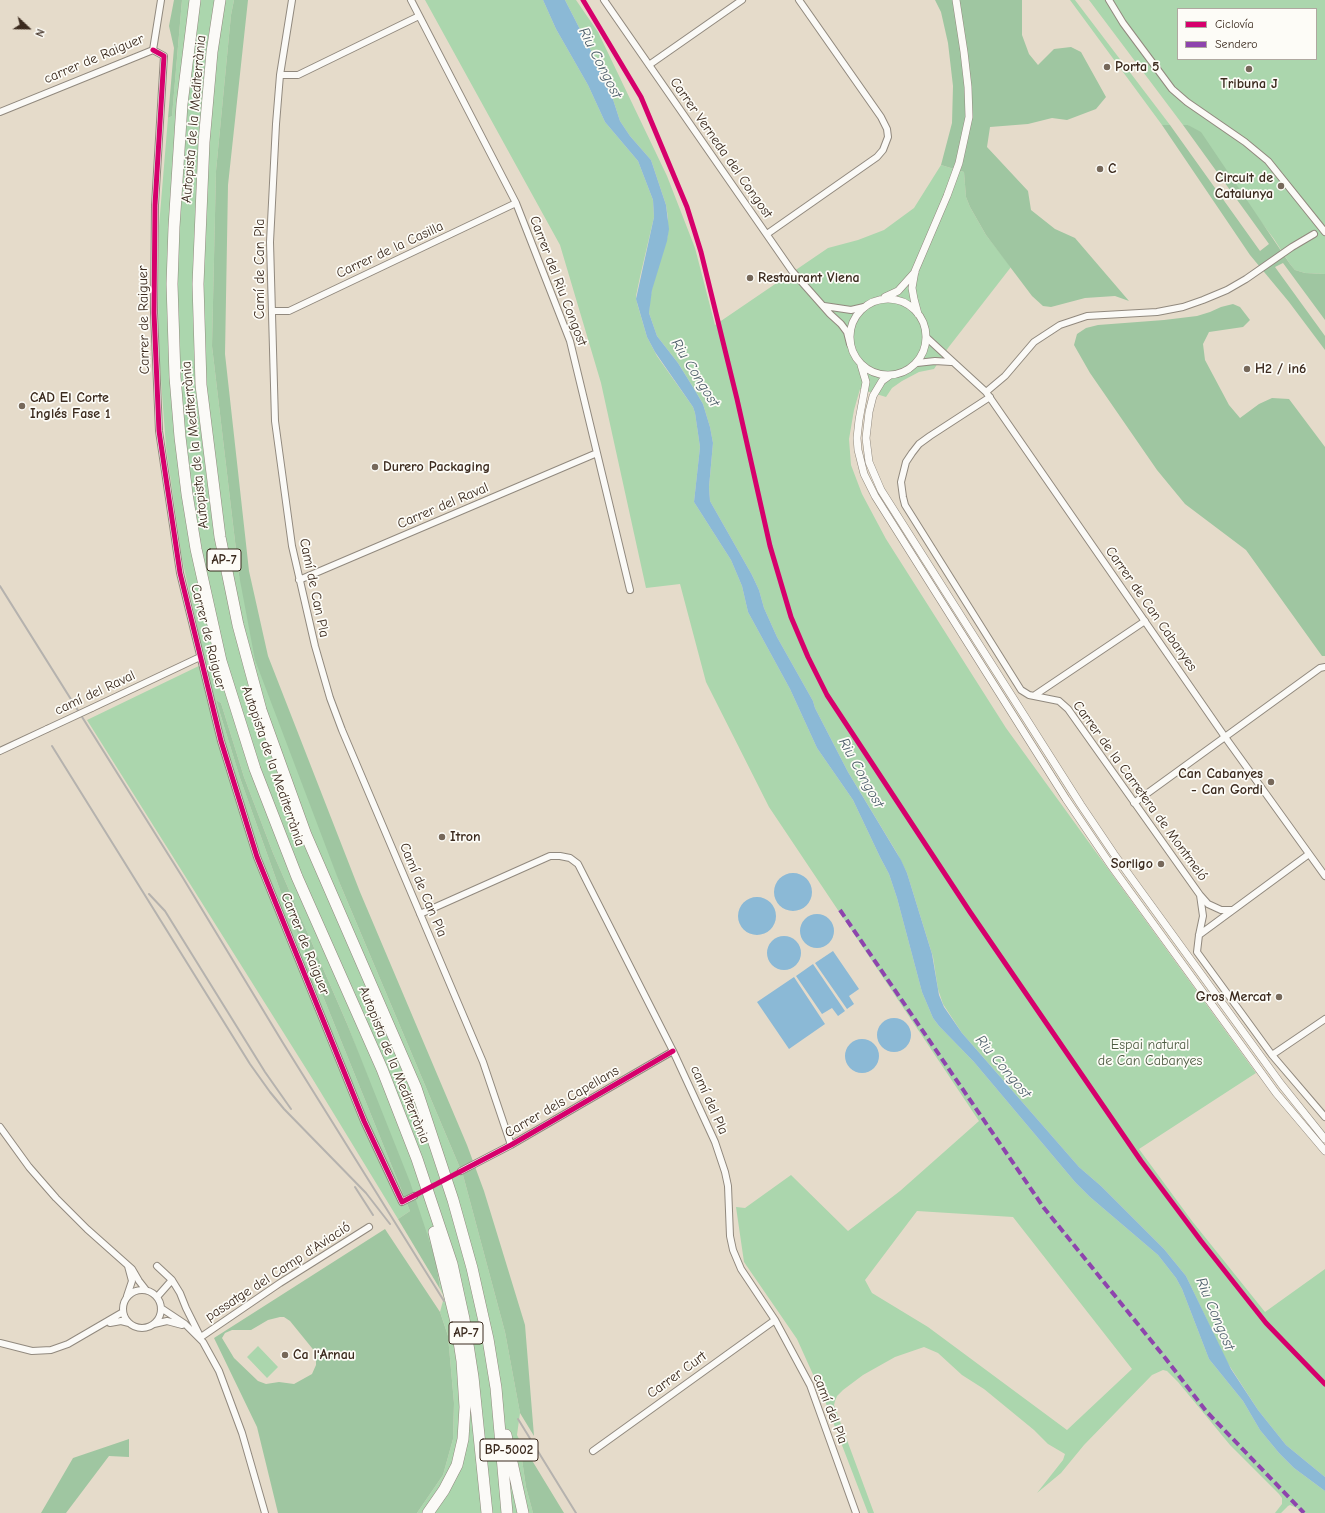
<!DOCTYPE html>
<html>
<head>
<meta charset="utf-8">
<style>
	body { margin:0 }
	#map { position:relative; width:1325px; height:1513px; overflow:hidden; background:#e5dbca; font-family:"Comic Neue",sans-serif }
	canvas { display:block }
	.legend { position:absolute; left:1177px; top:8px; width:140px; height:52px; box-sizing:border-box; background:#fdfcf7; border:1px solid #afa8a0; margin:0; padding:5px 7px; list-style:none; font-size:12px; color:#3b2a1e }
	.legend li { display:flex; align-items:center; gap:8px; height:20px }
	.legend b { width:20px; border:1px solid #afa8a0 }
	.north { position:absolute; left:8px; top:8px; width:40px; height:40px; -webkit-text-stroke:3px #fdfcf7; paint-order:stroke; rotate:112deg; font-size:11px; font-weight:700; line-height:16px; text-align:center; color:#3b2a1e }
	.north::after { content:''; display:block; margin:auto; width:14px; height:18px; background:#3b2a1e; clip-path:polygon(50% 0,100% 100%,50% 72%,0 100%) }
</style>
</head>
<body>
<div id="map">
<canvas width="1325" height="1513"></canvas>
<ul class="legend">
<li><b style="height:5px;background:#d6006c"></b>Ciclovía</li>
<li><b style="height:5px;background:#8e44ad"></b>Sendero</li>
</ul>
<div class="north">N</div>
</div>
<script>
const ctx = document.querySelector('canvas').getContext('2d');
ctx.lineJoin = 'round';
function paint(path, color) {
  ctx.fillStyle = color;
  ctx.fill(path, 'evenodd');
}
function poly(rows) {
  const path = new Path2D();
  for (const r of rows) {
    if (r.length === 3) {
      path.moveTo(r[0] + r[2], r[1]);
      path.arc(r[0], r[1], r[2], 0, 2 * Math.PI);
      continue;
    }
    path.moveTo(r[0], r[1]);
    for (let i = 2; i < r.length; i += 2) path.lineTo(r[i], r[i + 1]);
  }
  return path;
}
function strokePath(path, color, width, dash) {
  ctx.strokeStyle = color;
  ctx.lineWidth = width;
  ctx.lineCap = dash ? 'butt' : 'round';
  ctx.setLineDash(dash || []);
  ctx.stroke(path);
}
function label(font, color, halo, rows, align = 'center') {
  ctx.font = font + ' "Comic Neue",sans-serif';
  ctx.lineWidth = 3.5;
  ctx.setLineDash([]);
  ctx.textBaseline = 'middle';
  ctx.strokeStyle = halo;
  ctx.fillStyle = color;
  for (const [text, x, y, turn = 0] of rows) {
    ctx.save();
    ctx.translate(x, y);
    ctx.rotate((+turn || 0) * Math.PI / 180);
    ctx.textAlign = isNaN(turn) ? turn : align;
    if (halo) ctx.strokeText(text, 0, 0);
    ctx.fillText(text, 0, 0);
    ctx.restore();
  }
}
paint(poly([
	[182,0,234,0,231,15,216,171,212,346,239,575,340,884,463,1175,505,1332,520,1413,517,1435,519,1439,526,1487,533,1513,417,1513,443,1475,453,1439,454,1403,448,1336,440,1312,444,1297,440,1289,436,1261,348,1026,273,853,244,777,221,703,216,700,240,778,280,890,410,1211,398,1219,312,1078,87,720,205,663,182,559,166,447,158,340,159,226,168,118,172,116],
	[425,0,543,0,556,29,588,85,605,122,638,161,653,200,654,217,640,277,636,296,637,303,647,337,657,356,693,407,695,413,700,447,694,502,731,560,742,586,748,612,790,689,817,748,853,800,880,857,889,874,897,898,922,992,933,1018,939,1026,974,1062,1075,1182,1090,1197,1158,1255,1176,1278,1182,1289,1209,1359,1243,1401,1260,1430,1279,1453,1294,1468,1325,1491,1325,1513,1301,1513,1297,1508,1290,1505,1288,1506,1281,1513,1275,1513,1282,1504,1282,1498,1279,1494,1230,1445,1178,1382,1167,1371,1163,1370,1152,1375,1084,1445,1061,1473,1037,1493,1063,1460,1065,1454,1048,1444,1034,1430,984,1389,962,1375,938,1353,924,1347,895,1357,863,1375,843,1390,837,1396,835,1401,834,1405,874,1513,868,1513,825,1401,797,1339,744,1262,736,1207,745,1208,791,1175,848,1231,900,1191,979,1121,769,807,706,682,680,584,646,588,601,383,560,245],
	[917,1211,1013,1217,1132,1369,1067,1430,928,1327,872,1293,865,1280],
	[565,0,576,0,598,32,667,176,695,248,715,325,828,248,858,240,884,230,914,208,941,165,964,172,966,197,970,207,986,235,1011,267,948,348,934,369,919,372,902,381,892,388,886,397,860,389,854,410,849,439,851,465,862,494,886,539,1006,728,1256,1073,1139,1149,1192,1221,1265,1312,1325,1269,1325,1477,1286,1445,1258,1410,1227,1362,1186,1276,1164,1249,1101,1186,1079,1167,962,1033,943,1004,938,989,933,957,907,873,897,853,848,772,815,708,813,701,777,637,764,608,759,590,752,575,710,501,709,487,713,443,710,427,703,404,696,392,678,363,657,336,649,313,650,300,653,283,668,235,668,218,666,205,651,160,630,136,620,121,608,84],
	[1070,0,1075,0,1170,125,1162,125],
	[1089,0,1325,0,1325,274,1305,273,1295,270,1290,264,1274,239,1188,125,1183,125],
	[1178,9,1316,9,1316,59,1178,59],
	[258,1346,278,1367,267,1378,247,1357]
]), '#abd6ad');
paint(poly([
	[174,0,182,0,172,116,168,118,174,48,169,26],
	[234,0,248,0,228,185,225,354,249,571,268,656,360,892,467,1145,484,1191,525,1325,534,1436,520,1413,505,1332,463,1175,340,884,255,660,239,575,212,346,216,171,231,15],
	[935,0,1022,0,1022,35,1029,54,1038,65,1054,49,1071,47,1081,52,1106,97,1096,109,1067,120,1052,118,1028,124,990,127,987,147,1028,191,1031,210,1055,229,1075,238,1129,301,1115,296,1085,298,1051,307,1043,306,1032,296,986,235,970,207,966,197,964,172,941,165,952,123,953,86,948,43,941,12],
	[1162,125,1170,125,1260,251,1269,244,1183,125,1188,125,1201,132,1290,264,1295,270,1305,273,1325,274,1325,320,1283,263,1275,267,1325,336,1325,350,1289,302,1250,255],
	[1233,304,1240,307,1250,320,1243,327,1209,332,1203,344,1205,360,1229,405,1240,418,1259,404,1272,398,1289,399,1325,447,1325,656,1322,656,1246,550,1185,504,1157,470,1090,373,1074,345,1077,334,1086,328,1098,325,1164,320,1197,316,1210,312,1221,307],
	[216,700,221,703,244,777,273,853,348,1026,410,1182,436,1261,440,1289,398,1219,410,1211,280,890,240,778],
	[385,1229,440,1312,448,1336,454,1403,453,1439,443,1475,417,1513,278,1513,257,1427,214,1338],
	[280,1317,284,1317,290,1321,316,1353,316,1365,312,1374,294,1384,279,1382,266,1384,258,1381,234,1358,222,1338,225,1333,232,1330,251,1330,268,1320],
	[129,1439,129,1457,109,1456,66,1513,41,1513,73,1458],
	[519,1439,564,1513,533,1513,526,1487]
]), '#9fc6a1');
paint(poly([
	[543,0,565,0,608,84,620,121,630,136,651,160,666,205,669,229,667,241,652,290,649,313,657,336,678,363,696,392,703,404,710,427,713,443,709,487,710,501,752,575,759,590,764,608,777,637,813,701,815,708,848,772,901,860,907,873,932,954,939,995,944,1007,962,1033,1079,1167,1101,1186,1164,1249,1186,1276,1231,1369,1258,1410,1286,1445,1325,1477,1325,1491,1294,1468,1279,1453,1260,1430,1243,1401,1209,1359,1182,1289,1176,1278,1158,1255,1090,1197,1075,1182,974,1062,939,1026,933,1018,922,992,897,898,889,874,880,857,853,800,817,748,790,689,748,612,742,586,731,560,694,502,700,447,695,413,693,407,655,352,647,337,636,299,654,217,653,200,638,161,605,122,588,85,556,29],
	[793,892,19],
	[757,916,19],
	[817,931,17],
	[784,953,17],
	[833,951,859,989,849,996,854,1004,847,1009,815,963],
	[813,964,845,1011,838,1016,832,1008,822,1014,796,976],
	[794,977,825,1024,789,1049,757,1002],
	[894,1035,17],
	[862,1056,17]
]), '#8bb9d6');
strokePath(poly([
	[414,1196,461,1171]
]), '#c3b8a8', 6, [6, 3]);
const minor = poly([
	[292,0,280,75,276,124,270,242,275,421,292,546,315,646,330,698,342,730,483,1062,511,1145],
	[411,0,516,203,570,341,630,590],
	[604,0,792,271,830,314,841,324,847,332,850,344],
	[1109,0,1123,23,1172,89,1187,102,1245,142,1268,161,1325,232],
	[153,50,164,56,155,205,154,313,159,431,180,573,221,741,257,857,364,1121,402,1202,414,1196],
	[649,65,742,0],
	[280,75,298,75,419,16],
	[0,112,153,50,161,0],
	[767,234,877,157,883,150,888,137,887,129,881,117,799,0],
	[824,306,851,310,864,307],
	[272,311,289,311,516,203],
	[926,337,986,392,1225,737,1325,876],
	[917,363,935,361,951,362],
	[986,392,1005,376,1034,342,1060,325,1087,316,1157,312,1183,307,1203,300,1227,290,1246,279,1292,247,1314,234],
	[990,397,930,436,919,444,912,453,906,462,901,482,903,497,905,505,1021,690,1029,695,1059,701,1068,709,1200,895,1203,916,1199,935,1197,952,1272,1055,1325,1117],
	[299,580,597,453],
	[1035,695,1145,621],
	[92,708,200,657],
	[0,751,47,729],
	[1134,803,1320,668,1325,667],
	[1200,895,1208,904,1221,910,1232,910],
	[420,914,550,856,560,856,570,858,578,864,673,1051,715,1142,725,1172,728,1186,730,1236,733,1250,741,1269,775,1320,810,1385,856,1513],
	[1199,935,1309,854],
	[1272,1055,1325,1019],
	[0,1127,29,1167,56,1198,87,1229,132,1269,139,1281,146,1290],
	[461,1171,511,1145,673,1051],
	[157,1266,172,1280,180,1293,186,1308,201,1338],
	[142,1309,19],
	[127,1296,132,1281,128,1266],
	[157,1297,172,1280],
	[161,1308,185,1324,203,1342,219,1371,242,1433,265,1513],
	[110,1323,121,1321,129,1323],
	[154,1324,167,1321,182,1325],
	[201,1337,280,1283,369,1227],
	[0,1343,32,1351,51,1350,68,1344,123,1312],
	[593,1451,775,1320]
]);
const tertiary = poly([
	[885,297,898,291,915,272],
	[888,337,38],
	[918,314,914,299,912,288,915,271,947,196,959,163,969,117,968,87,964,52,956,0],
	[861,365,866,382,859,420,857,438,858,450,864,474,875,496,1066,799,1112,867,1276,1093,1325,1151],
	[889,376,882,381,873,396,869,412,866,438,869,462,881,490,1081,805,1114,854,1281,1084,1325,1139]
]);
const motorway = poly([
	[195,0,182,104,174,227,172,284,175,377,180,437,187,494,196,549,221,661,255,769,297,877,382,1069,417,1159,452,1264,464,1319,473,1377,487,1513],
	[220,0,212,52,204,142,198,284,201,385,220,537,238,625,261,710,306,835,416,1088,453,1200,472,1268,488,1339,496,1388,507,1513],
	[506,1435,523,1513],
	[428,1513,444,1490,457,1465,463,1439,465,1407,462,1361,456,1322,434,1232]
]);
strokePath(minor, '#91897e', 8);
strokePath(tertiary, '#91897e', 8);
strokePath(motorway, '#91897e', 12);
strokePath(minor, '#fbfaf7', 6);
strokePath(tertiary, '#fbfaf7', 7);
strokePath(motorway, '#fbfaf7', 11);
strokePath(poly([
	[0,586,183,878,283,1043,444,1301],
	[52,746,250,1064,270,1092,284,1109,366,1193,390,1224],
	[149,894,165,911,265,1072,291,1109],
	[355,1187,373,1215],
	[518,1419,576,1513]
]), '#b5b2ae', 2);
const minorBridge = poly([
	[47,729,92,708]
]);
strokePath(minorBridge, '#91897e', 8, []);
strokePath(minorBridge, '#fbfaf7', 6);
strokePath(poly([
	[840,910,1044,1208,1166,1359,1206,1411,1304,1513]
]), '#8e44ad', 4, [8, 4]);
strokePath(poly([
	[583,0,641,97,687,207,701,252,737,399,770,546,791,617,808,657,827,695,970,912,1141,1161,1201,1241,1266,1323,1325,1384],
	[153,50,164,56,155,205,154,313,159,431,180,573,221,741,257,857,364,1121,402,1202,511,1145,673,1051]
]), '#d6006c', 5);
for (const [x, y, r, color] of [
	[1107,67,4,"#76685a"],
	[1249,69,4,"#76685a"],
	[1100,169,4,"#76685a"],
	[1281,186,4,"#76685a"],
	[750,278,4,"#76685a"],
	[1247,369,4,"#76685a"],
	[22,406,4,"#76685a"],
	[375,467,4,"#76685a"],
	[1271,782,4,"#76685a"],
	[442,837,4,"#76685a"],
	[1161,864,4,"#76685a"],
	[1279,997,4,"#76685a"],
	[285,1355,4,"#76685a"]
]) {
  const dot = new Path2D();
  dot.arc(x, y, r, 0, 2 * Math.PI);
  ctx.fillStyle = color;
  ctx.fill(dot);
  strokePath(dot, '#fdfcf7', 1.5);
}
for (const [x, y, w] of [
	[224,560,34],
	[466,1333,34],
	[509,1450,58]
]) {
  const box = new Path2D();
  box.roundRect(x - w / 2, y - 11, w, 22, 3);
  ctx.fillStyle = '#fdfcf7';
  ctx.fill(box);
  strokePath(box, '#3b2a1e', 1);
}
label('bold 13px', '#3b2a1e', null, [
	["AP-7",224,560],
	["AP-7",466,1333],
	["BP-5002",509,1450]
]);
label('14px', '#3b2a1e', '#fdfcf7', [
	["carrer de Raiguer",94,59,-23],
	["Autopista de la Mediterrània",194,119,-85],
	["Carrer Verneda del Congost",721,148,55],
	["Carrer de la Casilla",390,250,-25],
	["Camí de Can Pla",260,269,-90],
	["Carrer del Riu Congost",558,281,69],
	["Carrer de Raiguer",144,320,-91],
	["Autopista de la Mediterrània",195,445,-96],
	["Carrer del Raval",443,506,-23],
	["Camí de Can Pla",314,588,78],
	["Carrer de Can Cabanyes",1151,609,55],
	["Carrer de Raiguer",208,637,76],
	["camí del Raval",95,693,-25],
	["Autopista de la Mediterrània",273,766,71],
	["Carrer de la Carretera de Montmeló",1140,791,54],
	["Camí de Can Pla",423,890,67],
	["Carrer de Raiguer",305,944,68],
	["Autopista de la Mediterrània",394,1065,68],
	["camí del Pla",709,1100,66],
	["Carrer dels Capellans",562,1102,-30],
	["passatge del Camp d'Aviació",278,1272,-33],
	["Carrer Curt",677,1375,-36],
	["camí del Pla",830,1409,69]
]);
label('bold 14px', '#3b2a1e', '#fdfcf7', [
	["Porta 5",1115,67],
	["Tribuna J",1249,84,"center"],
	["C",1108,169],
	["Circuit de",1273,178,"right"],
	["Catalunya",1273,194,"right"],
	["Restaurant Viena",758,278],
	["H2 / in6",1255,369],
	["CAD El Corte",30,398],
	["Inglés Fase 1",30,414],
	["Durero Packaging",383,467],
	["Can Cabanyes",1263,774,"right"],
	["- Can Gordi",1263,790,"right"],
	["Itron",450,837],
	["Sorligo",1153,864,"right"],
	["Gros Mercat",1271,997,"right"],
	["Ca l'Arnau",293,1355]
], 'left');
label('14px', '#4e5c42', '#fdfcf7', [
	["Espai natural",1150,1045],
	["de Can Cabanyes",1150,1061]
]);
label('italic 15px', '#4c5e6a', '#fdfcf7', [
	["Riu Congost",600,63,63],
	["Riu Congost",695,373,58],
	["Riu Congost",861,773,61],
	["Riu Congost",1003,1067,50],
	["Riu Congost",1215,1314,67]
]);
</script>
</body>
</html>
